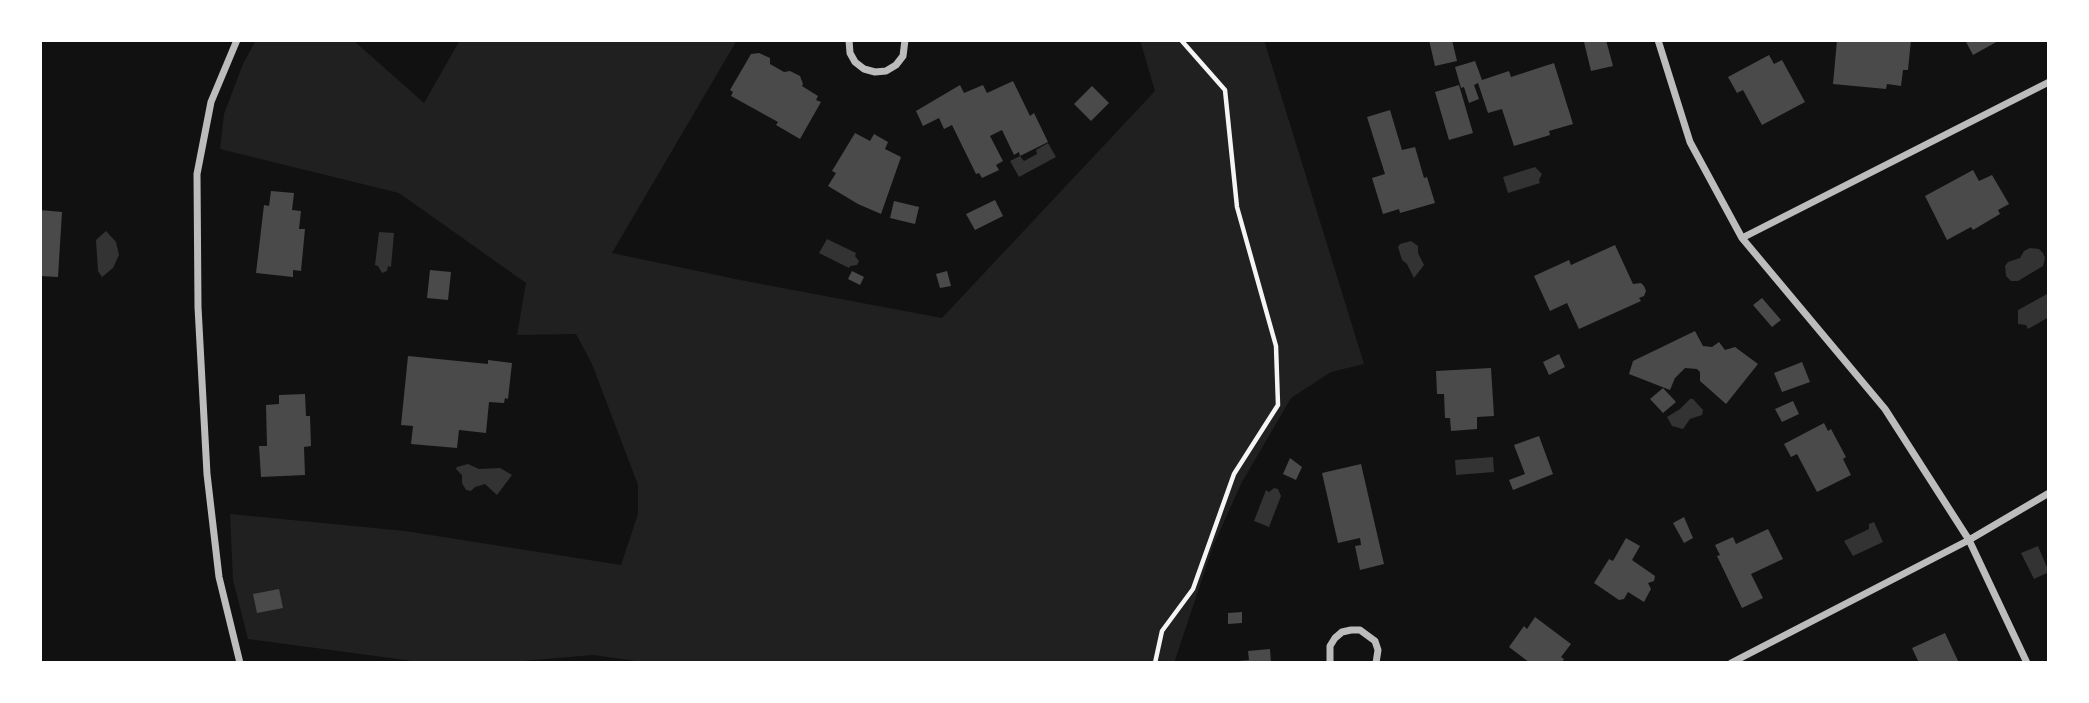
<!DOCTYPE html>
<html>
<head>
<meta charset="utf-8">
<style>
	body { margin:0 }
	#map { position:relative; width:2089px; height:703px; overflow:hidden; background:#111; font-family:Inter,sans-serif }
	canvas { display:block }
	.frame { position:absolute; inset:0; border:42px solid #fff; pointer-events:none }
</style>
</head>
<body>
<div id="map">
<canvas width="2089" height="703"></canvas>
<div class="frame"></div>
</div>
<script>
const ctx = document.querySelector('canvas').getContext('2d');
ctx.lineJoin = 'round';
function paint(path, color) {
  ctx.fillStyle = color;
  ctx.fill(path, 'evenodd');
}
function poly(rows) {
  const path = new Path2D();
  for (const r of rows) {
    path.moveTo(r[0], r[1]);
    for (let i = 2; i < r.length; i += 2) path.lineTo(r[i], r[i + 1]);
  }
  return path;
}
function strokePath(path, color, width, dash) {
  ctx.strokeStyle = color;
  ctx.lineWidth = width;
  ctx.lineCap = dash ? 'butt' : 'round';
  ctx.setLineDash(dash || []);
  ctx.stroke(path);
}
paint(poly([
	[256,40,353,40,424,103,460,40,737,40,612,253,745,281,942,318,1155,91,1140,40,1264,40,1364,364,1331,372,1291,398,1242,482,1213,546,1174,663,651,663,593,655,498,663,428,663,248,639,233,580,230,514,405,531,621,565,638,514,638,485,592,364,576,334,517,335,526,283,399,193,220,149,224,114,243,64]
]), '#202020');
paint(poly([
	[1048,143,1056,157,1019,177,1010,161,1020,156,1024,161,1037,154,1036,150],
	[1535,167,1542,174,1539,180,1540,183,1508,193,1503,177],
	[106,231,116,242,119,255,113,268,102,277,98,271,96,240],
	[379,232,394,233,391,267,388,266,387,271,382,273,378,266,375,265],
	[827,239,856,253,855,256,859,261,857,265,850,266,849,268,819,253],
	[1411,241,1418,246,1418,253,1424,265,1414,278,1407,264,1402,260,1398,247,1400,244],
	[2030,248,2039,249,2043,253,2045,258,2043,266,2018,281,2011,281,2006,276,2005,266,2008,262,2020,258,2024,251],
	[2049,293,2049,317,2028,329,2026,325,2018,324,2018,310],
	[1690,399,1693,399,1703,410,1702,415,1690,419,1683,429,1672,426,1667,417,1680,409],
	[1493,457,1494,472,1456,475,1455,460],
	[468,464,479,469,500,468,512,475,497,495,485,484,475,487,471,491,466,490,462,483,462,475,456,469,457,467],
	[1274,488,1278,489,1281,496,1269,527,1254,521,1266,490,1269,492],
	[1874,522,1883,542,1853,556,1844,541,1869,529,1869,524],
	[2038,546,2049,572,2034,579,2021,553]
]), '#333');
paint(poly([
	[1429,40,1452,40,1457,61,1435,66],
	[1591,40,1606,40,1613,66,1591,71,1584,42],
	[1837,40,1911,40,1908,70,1903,70,1901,86,1887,84,1886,89,1833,84],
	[1965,40,2000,40,1973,55],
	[759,53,770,58,770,64,784,72,790,71,800,76,803,84,802,86,818,96,816,100,821,102,800,139,776,125,778,122,731,96,733,92,730,90,751,54],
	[1769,55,1774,64,1782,60,1805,102,1762,125,1743,90,1737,93,1728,77],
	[1475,61,1482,80,1509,71,1511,77,1554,63,1573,124,1549,131,1550,135,1514,146,1502,109,1488,113,1478,83,1474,85,1479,99,1469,103,1464,87,1461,88,1455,67],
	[1013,81,1030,116,1034,113,1048,142,1020,156,1019,152,1014,155,1002,130,990,136,1003,161,996,165,999,170,982,178,979,173,976,174,952,125,944,129,939,118,923,126,916,111,960,85,964,93,983,85,987,93],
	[1459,85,1473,133,1449,140,1435,92],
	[1092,86,1109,103,1091,121,1074,104],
	[1390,110,1402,150,1415,147,1424,178,1427,177,1435,203,1400,213,1399,209,1383,214,1372,178,1385,174,1367,117],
	[855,133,870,141,874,134,888,142,885,149,901,157,881,214,858,204,828,186,836,173,832,171],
	[1973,170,1979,181,1992,175,2009,204,1998,210,2000,214,1973,230,1971,227,1947,240,1925,196],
	[271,191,294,193,292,210,301,211,299,229,305,229,301,271,293,270,293,277,256,273,264,205,269,206],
	[995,200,1003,216,975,230,966,214],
	[894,201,919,207,915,224,890,218],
	[40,210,62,212,58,277,40,276],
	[1615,245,1633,284,1641,283,1644,286,1646,291,1644,296,1639,298,1641,301,1579,329,1567,303,1550,311,1534,276,1569,260,1571,265],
	[430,270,451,272,448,300,427,298],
	[852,271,864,277,860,285,848,279],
	[947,271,951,286,940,288,936,274],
	[1762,298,1781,320,1772,327,1753,305],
	[1695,331,1703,346,1712,347,1719,342,1725,350,1735,347,1758,364,1726,404,1700,381,1700,372,1697,369,1685,368,1675,378,1670,390,1629,374,1633,361],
	[1559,354,1565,367,1549,375,1543,362],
	[408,356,488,364,488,360,512,363,508,399,505,398,504,403,489,402,486,433,459,430,457,448,411,444,413,426,401,425],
	[1802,362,1810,382,1782,392,1774,373],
	[1491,368,1494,416,1477,417,1477,429,1451,431,1450,418,1445,418,1444,394,1437,394,1436,371],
	[1663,388,1676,402,1663,413,1650,399],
	[305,394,306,416,310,416,311,446,304,447,305,475,261,477,259,446,267,446,266,405,279,404,279,395],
	[1793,401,1799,414,1782,422,1775,409],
	[1824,423,1828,431,1831,429,1846,457,1843,459,1851,475,1817,492,1797,454,1791,457,1784,444],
	[1539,436,1553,474,1513,490,1509,480,1525,474,1514,445],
	[1290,458,1302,467,1296,480,1283,474],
	[1361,464,1384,564,1360,570,1355,546,1361,545,1360,538,1338,543,1322,473],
	[1684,517,1693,538,1684,543,1673,523],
	[1768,529,1783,559,1751,574,1763,598,1742,608,1717,556,1720,555,1715,545,1733,537,1736,544],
	[1626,538,1640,546,1632,560,1655,576,1654,581,1648,583,1651,589,1644,602,1628,592,1624,599,1619,600,1594,583,1609,559,1613,561],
	[279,589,283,608,257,613,253,594],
	[1242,612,1242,623,1228,624,1228,613],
	[1535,617,1571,644,1561,657,1564,659,1562,663,1530,663,1509,647,1524,626,1527,629],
	[1945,633,1959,663,1919,663,1912,648],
	[1270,649,1271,663,1239,663,1239,661,1249,660,1248,651]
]), '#4a4a4a');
strokePath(poly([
	[1155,663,1162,631,1193,589,1234,474,1278,405,1276,346,1237,207,1225,90,1181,40]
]), '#f5f5f5', 4.5);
strokePath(poly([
	[237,40,211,102,197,174,198,307,207,474,219,577,240,663],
	[849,40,850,53,855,62,864,69,875,72,886,71,896,65,903,56,905,40],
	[1658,40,1690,142,1742,238,1885,409,1969,540,2027,663],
	[1742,238,2049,82],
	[1330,663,1330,646,1335,638,1342,632,1351,630,1360,630,1375,641,1378,650,1376,663],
	[1731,663,1969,540,2049,493]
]), '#bcbcbc', 7);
</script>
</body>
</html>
